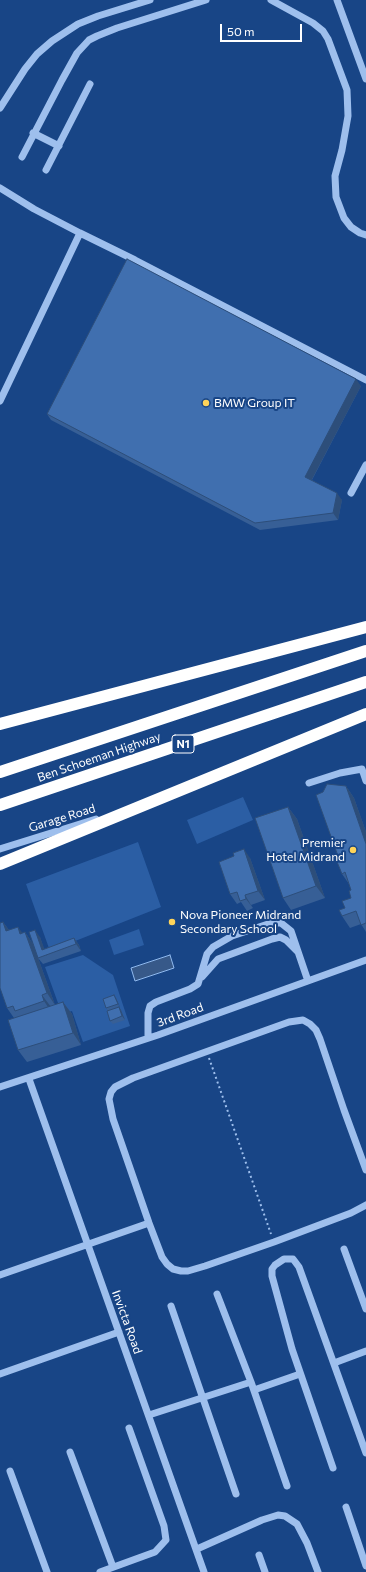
<!DOCTYPE html>
<html>
<head>
<meta charset="utf-8">
<style>
	body { margin:0 }
	#map { position:relative; width:366px; height:1572px; overflow:hidden; background:#184586; font-family:Commissioner,sans-serif }
	canvas { display:block }
	.scale { position:absolute; left:220px; top:24px; width:82px; height:18px; box-sizing:border-box; border:2px solid #fff; border-top:0; padding-left:5px; font-size:12px; line-height:14px; white-space:nowrap; color:#fff; -webkit-text-stroke:3px #184586; paint-order:stroke }
</style>
</head>
<body>
<div id="map">
<canvas width="366" height="1572"></canvas>
<div class="scale">50 m</div>
</div>
<script>
const ctx = document.querySelector('canvas').getContext('2d');
ctx.lineJoin = 'round';
function paint(path, color) {
  ctx.fillStyle = color;
  ctx.fill(path, 'evenodd');
}
function poly(rows) {
  const path = new Path2D();
  for (const r of rows) {
    path.moveTo(r[0], r[1]);
    for (let i = 2; i < r.length; i += 2) path.lineTo(r[i], r[i + 1]);
  }
  return path;
}
function strokePath(path, color, width, dash) {
  ctx.strokeStyle = color;
  ctx.lineWidth = width;
  ctx.lineCap = dash ? 'butt' : 'round';
  ctx.setLineDash(dash || []);
  ctx.stroke(path);
}
function label(font, color, halo, rows, align = 'center') {
  ctx.font = font + ' Commissioner,sans-serif';
  ctx.lineWidth = 4;
  ctx.setLineDash([]);
  ctx.textBaseline = 'middle';
  ctx.strokeStyle = halo;
  ctx.fillStyle = color;
  for (const [text, x, y, turn = 0] of rows) {
    ctx.save();
    ctx.translate(x, y);
    ctx.rotate((+turn || 0) * Math.PI / 180);
    ctx.textAlign = isNaN(turn) ? turn : align;
    if (halo) ctx.strokeText(text, 0, 0);
    ctx.fillText(text, 0, 0);
    ctx.restore();
  }
}
paint(poly([
	[243,797,253,820,197,844,187,820],
	[138,842,161,907,50,951,26,884],
	[139,929,144,945,114,955,109,940],
	[83,955,113,975,130,1026,83,1042,72,1011,62,1014,45,967]
]), '#2b5ea4');
const water = poly([
	[170,955,174,968,135,981,131,968,170,955]
]);
paint(water, '#375989');
strokePath(water, '#90baef', 1);
strokePath(poly([
	[209,1058,271,1234]
]), '#9ebfed', 2, [2, 3]);
strokePath(poly([
	[271,0,313,23,323,31,328,39,347,90,348,116,342,150,335,176,336,197,344,218,351,227,360,233,366,235],
	[337,0,366,79],
	[0,108,25,69,37,54,52,41,78,24,98,16,150,0],
	[33,133,59,146],
	[22,157,62,80,77,53,89,40,97,36,117,28,206,0],
	[46,170,90,84],
	[0,188,34,209,80,233,135,260,366,380],
	[0,401,80,233],
	[351,493,366,465],
	[309,783,340,773,362,769,366,781],
	[0,849,96,819],
	[202,977,218,959,272,939,280,937,286,940,297,951],
	[148,1038,148,1013,150,1006,156,1002,190,989,198,984,207,954,213,947,232,936,271,923,281,923,291,931,308,981],
	[29,1079,204,1572],
	[0,1087,158,1035,366,960],
	[366,1170,344,1110,320,1039,316,1030,310,1024,303,1020,289,1022,133,1078,115,1087,111,1092,109,1099,113,1119,149,1223,162,1257,167,1264,173,1269,181,1271,188,1271,205,1266,274,1242,351,1213,366,1205],
	[344,1249,366,1309],
	[0,1275,149,1223],
	[217,1294,251,1382,287,1486],
	[171,1306,236,1494],
	[334,1363,366,1351],
	[0,1374,119,1332],
	[254,1390,300,1374],
	[149,1415,251,1382],
	[70,1452,113,1567],
	[333,1468,292,1349,272,1276,272,1269,275,1265,284,1259,293,1259,299,1267,366,1453],
	[10,1471,47,1572],
	[346,1507,366,1566],
	[197,1549,262,1520,278,1515,285,1516,297,1524,307,1543,318,1572],
	[259,1555,265,1572],
	[100,1572,155,1552,166,1540,164,1526,129,1428]
]), '#9ebfed', 7);
strokePath(poly([
	[0,724,366,627],
	[0,772,366,651],
	[0,805,366,682],
	[0,864,366,714]
]), '#fff', 12);
paint(poly([
	[361,386,312,480,342,500,338,520,260,530,51,420,47,414],
	[346,786,354,798,366,832,366,932,361,924,350,928,342,916,345,908,351,898,351,890,349,884,342,874,338,856],
	[288,807,297,819,325,898,291,910,283,898],
	[250,858,265,900,251,905,253,908,247,911,241,902,237,904,230,894],
	[3,922,9,930,22,933,25,932,33,944,55,1005,63,1002,72,1014,81,1045,27,1062,18,1050,14,1018,7,1008],
	[40,937,44,949,74,938,79,945,81,951,43,964,38,958],
	[116,998,119,1007,121,1010,125,1020,113,1024,110,1021,108,1011,106,1008]
]), '#375f96');
paint(poly([
	[356,379,361,386,310,483,305,477],
	[337,493,342,500,338,520,333,513],
	[346,786,354,798,366,832,366,844],
	[288,807,297,819,325,898,316,886],
	[244,849,250,858,265,900,258,891],
	[245,895,251,905,253,908,246,899],
	[3,922,12,934,6,931],
	[18,927,27,939,20,934],
	[35,930,40,937,47,956,42,950],
	[25,932,33,944,55,1005,47,993],
	[74,938,79,945,81,951,76,944],
	[42,995,51,1007,52,1013,44,1001],
	[114,995,116,998,120,1007,118,1004],
	[63,1002,72,1014,81,1045,73,1033],
	[119,1007,121,1010,125,1020,122,1016]
]), '#2d4e7a');
const building = poly([
	[127,259,356,379,305,477,337,493,333,513,255,523,47,414,127,259],
	[327,784,346,786,366,844,366,923,361,925,356,911,342,916,339,910,345,908,342,901,351,898,349,891,351,890,345,872,342,874,335,857,338,856,316,795,323,792,327,784],
	[288,807,316,886,283,898,255,818,288,807],
	[244,849,258,891,245,895,246,899,240,901,237,892,230,894,219,862,234,856,233,853,244,849],
	[3,922,6,931,18,927,20,934,25,932,47,993,42,995,44,1001,15,1011,13,1006,7,1008,0,988,0,923,3,922],
	[35,930,42,950,74,938,76,944,38,958,29,932,35,930],
	[114,995,118,1004,106,1008,103,999,114,995],
	[63,1002,73,1033,18,1050,8,1020,63,1002],
	[119,1007,122,1016,110,1021,107,1011,119,1007]
]);
paint(building, '#406faf');
strokePath(building, '#2d4e7a', 1);
for (const [x, y, r, color] of [
	[206,403,4,"#ffd45a"],
	[353,850,4,"#ffd45a"],
	[172,922,4,"#ffd45a"]
]) {
  const dot = new Path2D();
  dot.arc(x, y, r, 0, 2 * Math.PI);
  ctx.fillStyle = color;
  ctx.fill(dot);
  strokePath(dot, '#184586', 1.5);
}
for (const [x, y, w] of [
	[183,744,22]
]) {
  const box = new Path2D();
  box.roundRect(x - w / 2, y - 9, w, 18, 3);
  ctx.fillStyle = '#184586';
  ctx.fill(box);
  strokePath(box, '#fff', 1);
}
label('bold 11px', '#fff', null, [
	["N1",183,744]
]);
label('12px', '#fff', '#184586', [
	["BMW Group IT",214,403],
	["Premier",345,843,"right"],
	["Hotel Midrand",345,857,"right"],
	["Nova Pioneer Midrand",180,915],
	["Secondary School",180,929]
], 'left');
label('12px', '#fff', '#184586', [
	["Ben Schoeman Highway",99,757,-19],
	["Garage Road",62,818,-17],
	["3rd Road",180,1015,-20],
	["Invicta Road",127,1322,70]
]);
</script>
</body>
</html>
